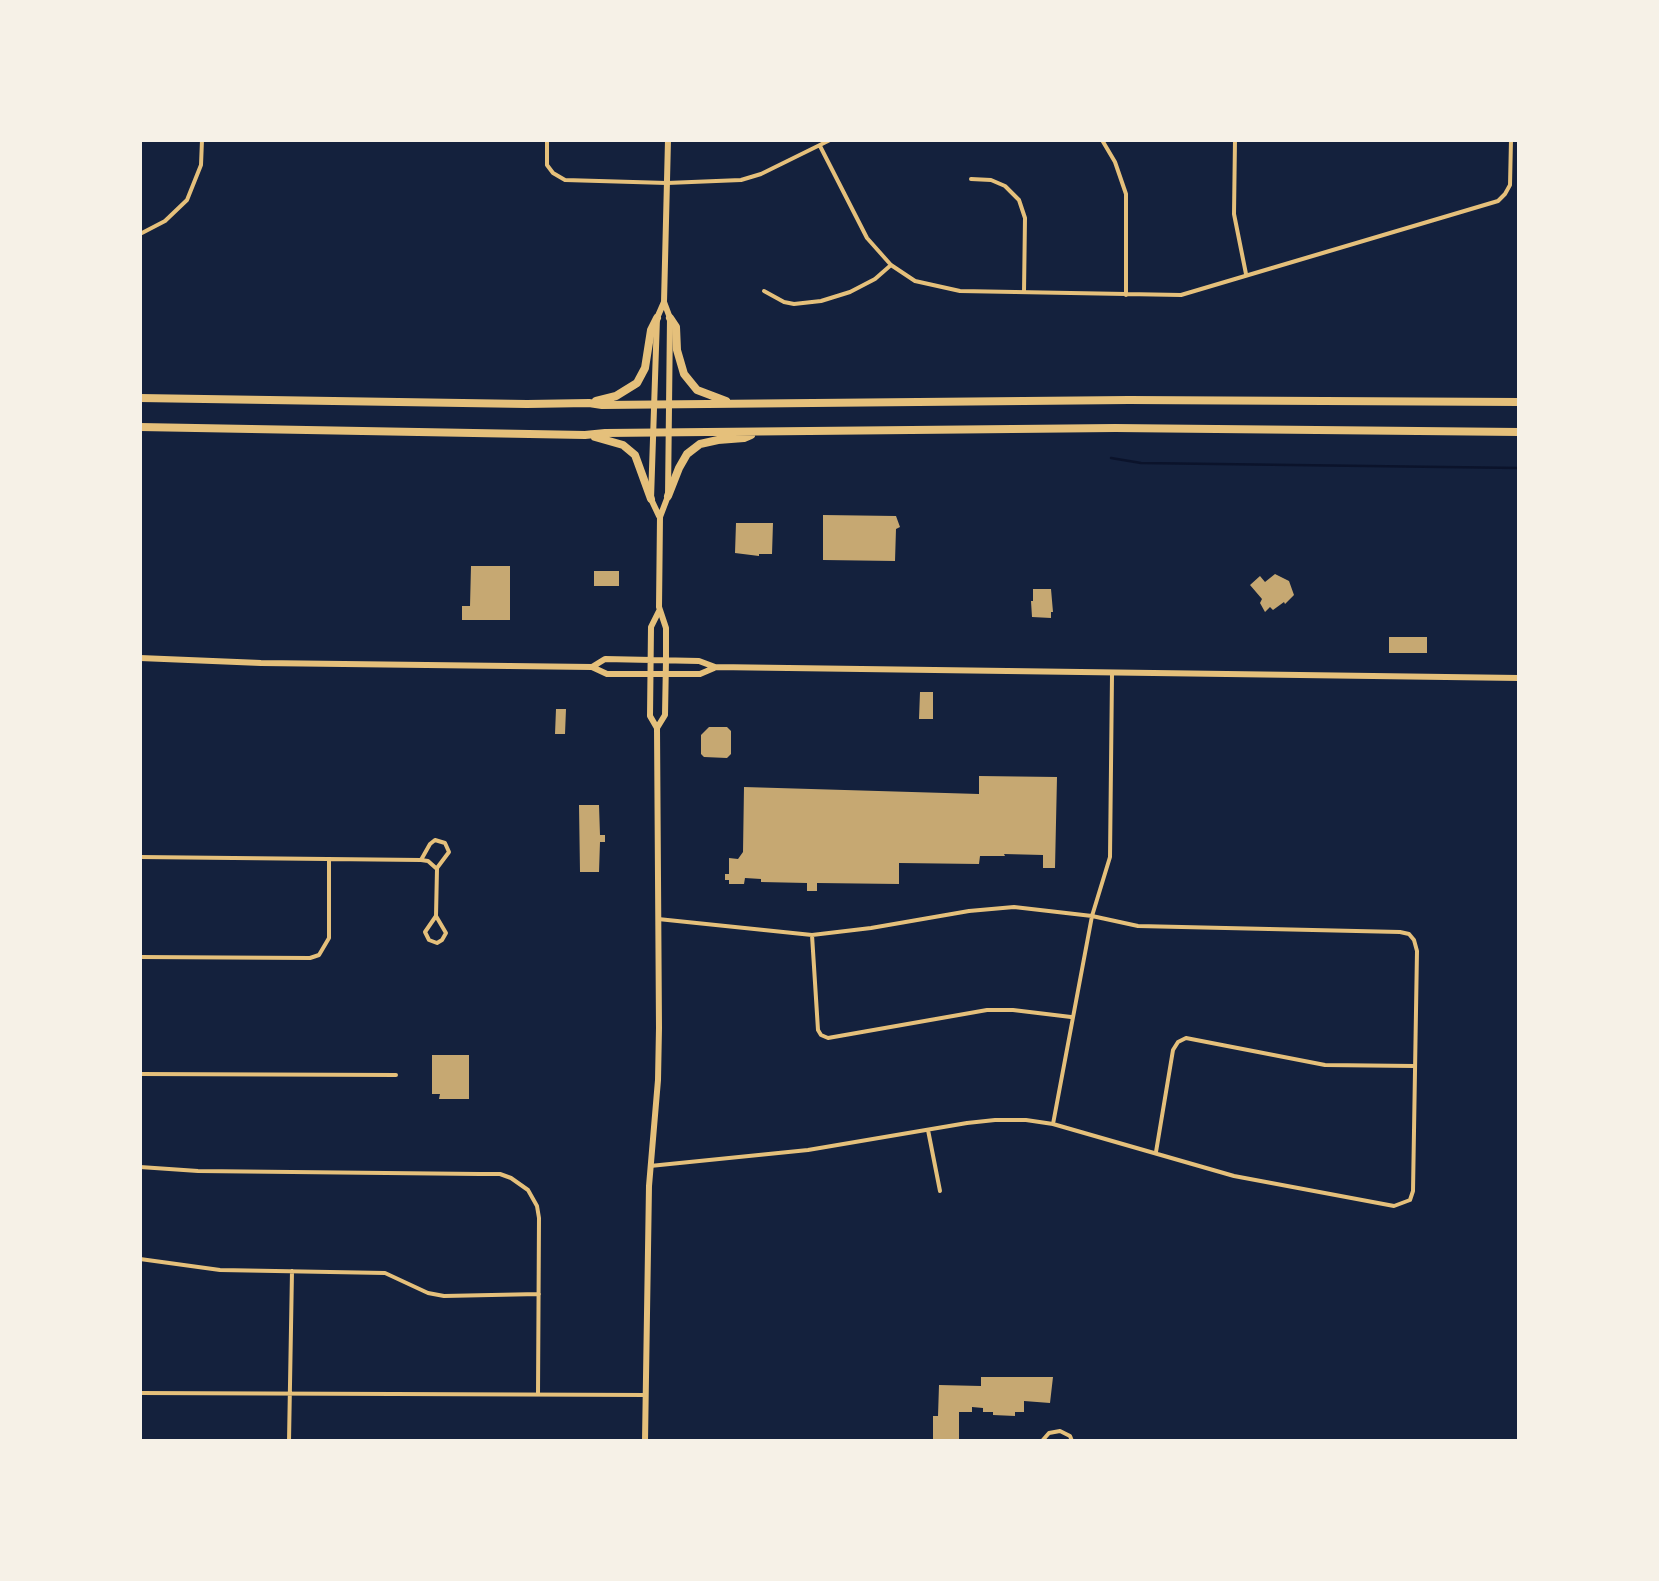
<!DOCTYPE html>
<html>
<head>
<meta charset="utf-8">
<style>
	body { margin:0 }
	#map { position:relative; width:1659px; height:1581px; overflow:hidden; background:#14213d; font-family:"Source Sans 3",sans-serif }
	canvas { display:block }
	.frame { position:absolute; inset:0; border:142px solid #f6f1e7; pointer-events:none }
</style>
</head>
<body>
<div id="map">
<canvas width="1659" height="1581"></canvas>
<div class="frame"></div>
</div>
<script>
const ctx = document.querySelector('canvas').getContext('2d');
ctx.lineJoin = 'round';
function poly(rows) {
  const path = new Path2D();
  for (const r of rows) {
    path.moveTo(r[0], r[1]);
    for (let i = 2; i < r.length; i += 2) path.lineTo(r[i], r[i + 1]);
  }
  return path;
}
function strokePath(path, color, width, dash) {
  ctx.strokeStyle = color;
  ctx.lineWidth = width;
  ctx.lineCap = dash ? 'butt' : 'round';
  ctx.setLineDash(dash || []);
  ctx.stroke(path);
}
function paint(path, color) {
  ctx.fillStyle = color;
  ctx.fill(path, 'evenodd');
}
strokePath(poly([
	[1111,458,1141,463,1519,468]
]), '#0b132b', 2.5);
paint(poly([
	[823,515,896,516,900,527,896,529,895,561,823,560],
	[736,523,773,523,772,554,759,554,759,556,735,553],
	[471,566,510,566,510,620,462,620,462,606,470,606],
	[594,571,619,571,619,586,594,586],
	[1275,574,1289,581,1294,595,1285,604,1284,602,1273,610,1270,607,1265,612,1260,603,1262,599,1250,585,1260,576,1265,582],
	[1033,589,1051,589,1053,612,1051,612,1051,618,1032,617,1031,601,1033,601],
	[1389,637,1427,637,1427,653,1389,653],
	[920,692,933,692,933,719,919,719],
	[556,709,566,709,565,734,555,734],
	[709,727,727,727,731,731,731,754,727,758,704,757,701,754,701,735],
	[979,776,1057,777,1055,868,1043,868,1043,855,1004,854,1005,856,980,856,979,864,899,863,899,884,817,883,817,891,807,891,807,883,761,882,761,879,745,878,744,884,729,884,729,880,725,880,725,874,729,874,729,858,738,859,743,852,744,787,979,794],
	[579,805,599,805,600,835,605,835,605,842,600,842,599,872,580,872],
	[432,1055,469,1055,469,1099,439,1099,440,1094,432,1094],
	[981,1377,1053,1377,1050,1403,1024,1401,1024,1412,1015,1412,1015,1416,993,1415,993,1412,983,1412,983,1408,972,1407,972,1412,959,1412,959,1441,933,1441,933,1416,938,1416,939,1385,981,1386]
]), '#c6a872');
strokePath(poly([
	[547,140,547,165,553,173,565,180,667,183,741,180,761,174,830,140],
	[1102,140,1115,162,1126,194,1126,295],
	[1235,140,1234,214,1246,274],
	[820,146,867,238,891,265,915,281,960,291,1181,295,1498,201,1505,194,1510,185,1511,140],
	[971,179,991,180,1005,186,1019,200,1025,218,1024,292],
	[140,234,165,221,187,200,201,165,202,140],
	[764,291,784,302,794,304,821,301,850,292,875,279,891,265],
	[140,686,140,658],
	[140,857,421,860,428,861,437,869,436,916,446,933,442,940,437,943,429,940,425,932,436,916],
	[421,860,430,844,435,840,445,843,449,852,437,868],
	[812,935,818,1030,821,1035,828,1038,987,1010,1013,1010,1071,1017],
	[140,957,310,958,319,955,329,938,329,859],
	[140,1074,396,1075],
	[1053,1124,1092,916,1110,857,1112,675],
	[928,1130,940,1191],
	[1156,1152,1173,1050,1178,1042,1186,1038,1325,1065,1414,1066],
	[650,1166,808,1150,967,1123,995,1120,1026,1120,1053,1124,1234,1176,1394,1206,1410,1200,1413,1191,1417,951,1414,940,1409,934,1400,932,1138,926,1092,916,1014,907,969,911,871,928,812,935,658,919],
	[140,1167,198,1171,480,1174,500,1174,511,1178,528,1190,537,1206,539,1218,538,1394],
	[140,1259,220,1270,385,1273,428,1293,444,1296,539,1294],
	[140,1393,646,1395],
	[289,1441,292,1271],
	[1042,1441,1049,1433,1060,1431,1070,1436,1072,1441]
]), '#e5c07b', 4);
strokePath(poly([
	[659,516,651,499,657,318,664,302,668,140],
	[140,658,261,663,592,667,607,674,700,674,714,668],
	[592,667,605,659,699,661,715,667,1519,678],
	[657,728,665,715,666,660,666,628,659,607,660,517,668,496,670,318,664,302],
	[645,1441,649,1186,658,1080,659,1028,657,728,650,716,651,627,659,611]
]), '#e5c07b', 6);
strokePath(poly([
	[670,318,676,327,677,350,684,374,697,390,726,401],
	[140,398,527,404,589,403,602,405,1129,400,1519,402],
	[596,401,616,396,637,383,645,368,651,330,657,318],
	[140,427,585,435,605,433,1115,428,1519,432],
	[595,437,623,445,635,455,651,499],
	[668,496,679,468,687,454,700,444,718,440,744,438,751,435]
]), '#e5c07b', 8);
</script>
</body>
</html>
